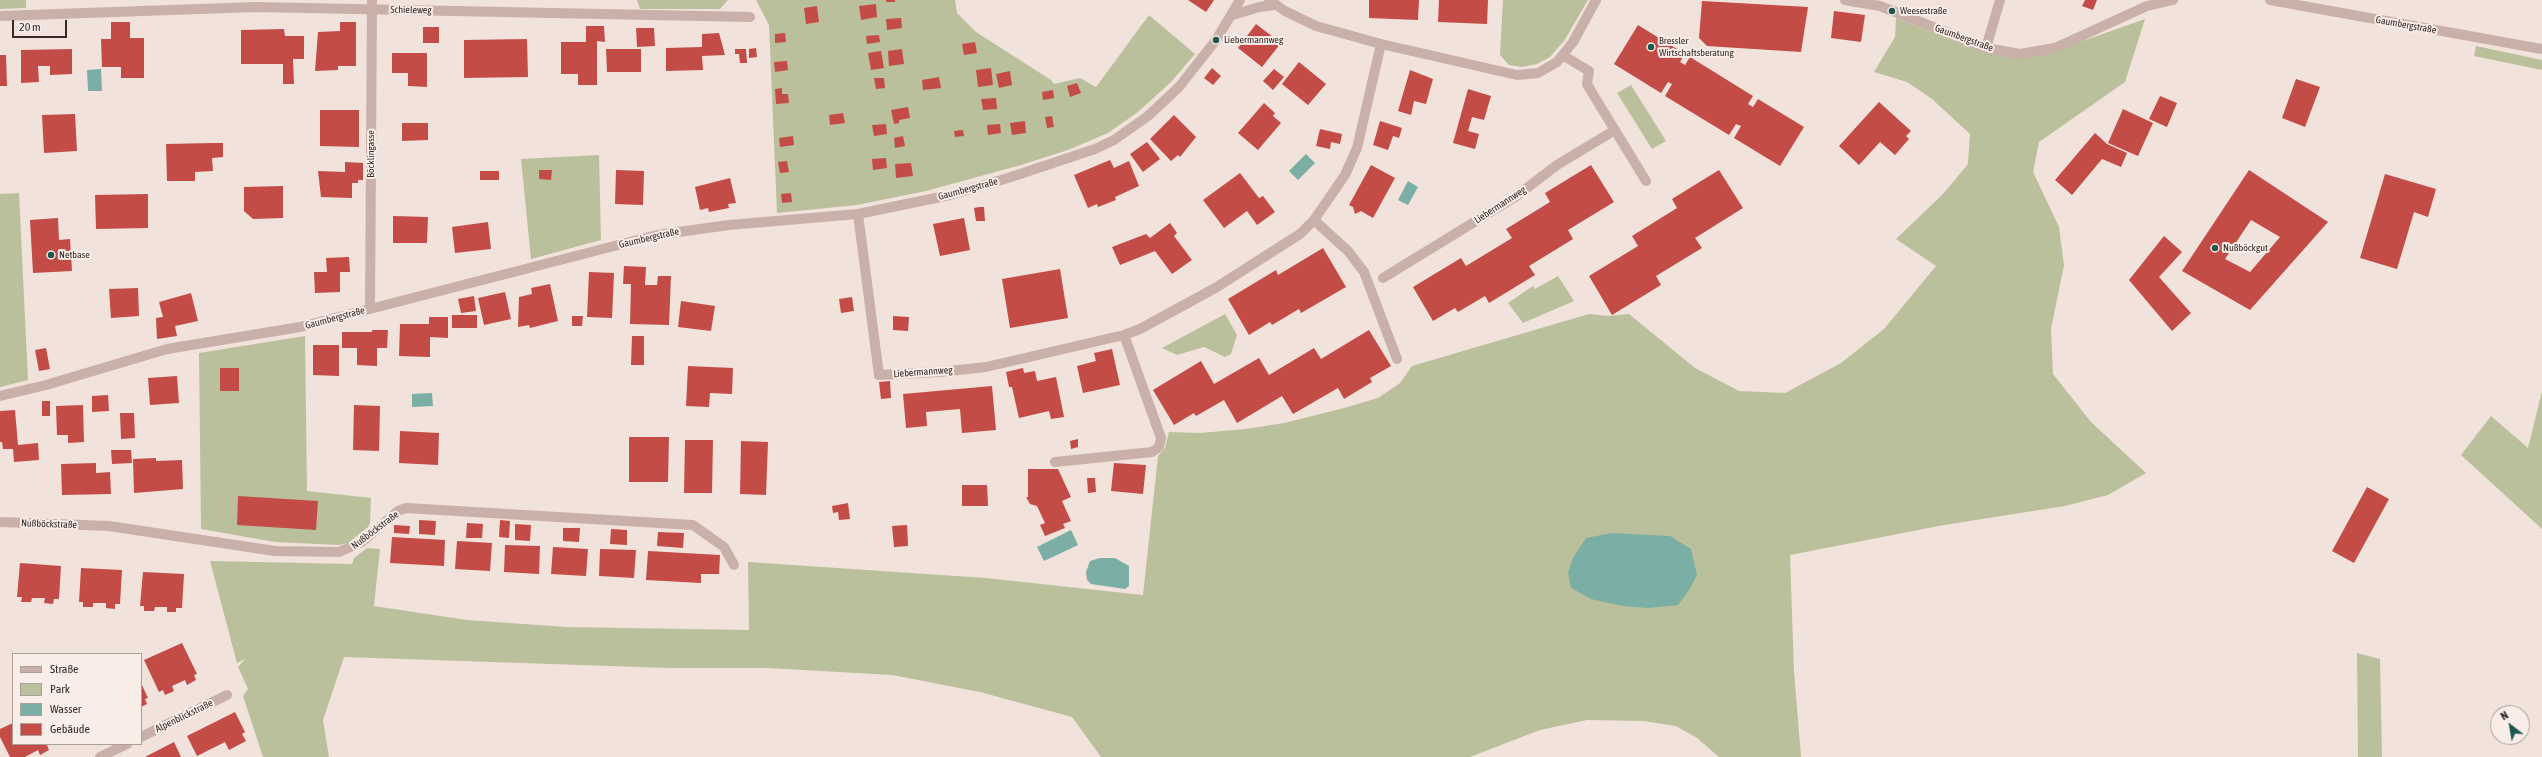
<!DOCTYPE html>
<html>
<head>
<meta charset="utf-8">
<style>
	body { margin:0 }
	#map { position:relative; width:2542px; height:757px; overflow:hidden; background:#f1e2db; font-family:"Asap Condensed",sans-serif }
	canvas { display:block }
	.legend { position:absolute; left:12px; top:653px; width:130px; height:92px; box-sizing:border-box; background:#f9ede8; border:1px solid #ab9f9b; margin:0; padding:5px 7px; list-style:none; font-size:12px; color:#362928 }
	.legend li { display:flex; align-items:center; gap:8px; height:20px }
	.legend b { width:20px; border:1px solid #ab9f9b }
	.north { position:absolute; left:2490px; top:705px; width:40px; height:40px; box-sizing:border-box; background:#f9ede8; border:1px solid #ab9f9b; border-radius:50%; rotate:329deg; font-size:11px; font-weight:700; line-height:16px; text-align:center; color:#362928 }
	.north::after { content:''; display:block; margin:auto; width:14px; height:18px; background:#1e574f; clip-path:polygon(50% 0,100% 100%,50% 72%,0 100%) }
	.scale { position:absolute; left:12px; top:20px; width:55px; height:18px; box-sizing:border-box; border:2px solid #362928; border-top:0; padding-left:5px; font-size:12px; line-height:14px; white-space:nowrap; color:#362928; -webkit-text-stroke:3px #f9ede8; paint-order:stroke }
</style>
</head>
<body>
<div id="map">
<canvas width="2542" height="757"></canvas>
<ul class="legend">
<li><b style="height:5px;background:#c9b0a8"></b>Straße</li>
<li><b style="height:11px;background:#bbc09c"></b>Park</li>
<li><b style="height:11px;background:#7baea5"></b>Wasser</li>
<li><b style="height:11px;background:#c34c47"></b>Gebäude</li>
</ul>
<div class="north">N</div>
<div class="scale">20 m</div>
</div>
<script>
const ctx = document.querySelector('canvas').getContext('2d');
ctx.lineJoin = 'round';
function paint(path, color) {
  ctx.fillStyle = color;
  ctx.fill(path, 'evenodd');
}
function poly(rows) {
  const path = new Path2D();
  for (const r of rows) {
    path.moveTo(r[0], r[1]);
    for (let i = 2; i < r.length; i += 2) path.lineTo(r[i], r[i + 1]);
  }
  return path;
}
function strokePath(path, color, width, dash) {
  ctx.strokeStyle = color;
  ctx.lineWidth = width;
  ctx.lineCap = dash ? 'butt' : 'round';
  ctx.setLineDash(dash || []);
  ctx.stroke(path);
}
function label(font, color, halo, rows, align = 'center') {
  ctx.font = font + ' "Asap Condensed",sans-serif';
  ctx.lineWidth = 4;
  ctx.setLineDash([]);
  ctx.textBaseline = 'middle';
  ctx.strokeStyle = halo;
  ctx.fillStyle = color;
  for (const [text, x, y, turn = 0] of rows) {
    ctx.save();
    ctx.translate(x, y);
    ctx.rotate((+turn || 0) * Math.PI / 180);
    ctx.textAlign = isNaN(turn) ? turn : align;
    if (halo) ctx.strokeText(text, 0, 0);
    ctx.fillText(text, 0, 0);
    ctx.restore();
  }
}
paint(poly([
	[0,0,26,0,26,8,0,9],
	[637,0,728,0,720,9,640,9],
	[756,0,955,0,957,13,976,32,1051,80,1054,84,1080,78,1096,87,1149,15,1195,54,1171,82,1138,112,1108,133,1068,150,1021,165,926,191,857,205,777,213,769,25],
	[1503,0,1588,0,1564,41,1550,57,1537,64,1522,67,1509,65,1500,55],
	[1896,18,1981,51,2057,50,2145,19,2125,82,2039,142,2033,172,2059,227,2064,265,2051,329,2053,374,2091,422,2146,473,2108,495,2065,506,1944,525,1790,555,1794,671,1801,757,1719,757,1697,738,1676,726,1643,721,1587,720,1540,730,1470,757,1101,757,1072,717,980,692,892,675,767,668,669,668,344,657,323,720,329,757,263,757,243,696,248,689,238,667,245,659,237,663,210,561,352,564,354,558,367,548,380,549,374,606,467,620,566,627,749,630,748,562,986,578,1143,595,1158,456,1165,448,1169,432,1200,433,1246,429,1284,423,1344,408,1378,398,1400,383,1412,366,1589,314,1608,316,1629,314,1695,368,1739,391,1785,393,1841,363,1884,329,1936,266,1896,239,1944,193,1968,164,1970,134,1932,99,1907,82,1874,72,1895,37],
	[2476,46,2542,60,2542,70,2474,56],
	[1631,85,1666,141,1652,149,1617,93],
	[599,155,601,240,531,259,521,159],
	[19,193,28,380,0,387,0,194],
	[1558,276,1574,301,1523,323,1508,303,1533,286,1535,289],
	[1225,314,1237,335,1231,354,1225,357,1204,347,1177,355,1162,348],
	[305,336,307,491,371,498,370,523,368,527,348,543,339,545,275,542,201,529,199,353],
	[2542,391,2542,529,2461,455,2491,416,2528,448],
	[2357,653,2380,659,2382,757,2358,757]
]), '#bbc09c');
paint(poly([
	[101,69,102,91,88,91,87,70],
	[1306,154,1315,163,1298,180,1289,171],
	[1408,181,1418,187,1408,205,1398,200],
	[432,393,433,406,412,407,412,394],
	[1071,530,1078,545,1044,561,1037,547],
	[1612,533,1670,536,1691,549,1697,575,1689,590,1678,605,1648,608,1622,606,1591,599,1571,588,1568,573,1573,558,1586,538],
	[1100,558,1115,558,1129,566,1129,586,1125,589,1091,584,1087,580,1086,572,1090,561]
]), '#7baea5');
paint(poly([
	[886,0,895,0,895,2,886,2],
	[1188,0,1214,0,1206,12],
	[1369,0,1419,0,1418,20,1369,18],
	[1439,0,1488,0,1487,24,1438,22],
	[2085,0,2097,0,2093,10,2082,6],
	[1702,1,1808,7,1801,52,1707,46,1699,38],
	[876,4,877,17,861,20,859,6],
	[817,6,819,22,806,24,804,8],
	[1834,11,1865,15,1861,42,1831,38],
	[901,18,902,28,887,30,886,19],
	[111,22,130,22,130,38,144,38,144,78,121,78,121,67,102,67,101,39,111,39],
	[340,22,356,22,356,66,338,66,338,70,315,71,318,32,340,31],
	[1256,24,1281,43,1262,67,1238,48],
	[1638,25,1685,54,1680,62,1685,65,1690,57,1753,96,1748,104,1753,107,1758,99,1804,127,1780,166,1734,138,1741,126,1736,124,1729,135,1665,96,1672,84,1668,82,1661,93,1614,64],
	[586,26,604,26,605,42,597,41,597,85,578,85,578,74,561,74,561,42,586,42],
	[423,27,439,27,439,43,423,43],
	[636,28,654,28,655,46,637,47],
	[284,29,285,36,304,36,304,59,293,59,294,84,283,84,283,64,241,64,241,30],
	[719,33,725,55,702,56,703,70,666,71,666,48,702,47,702,34],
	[785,33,786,42,775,43,775,34],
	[879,35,880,42,867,44,866,36],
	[527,39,528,77,464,78,464,40],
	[975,42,977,53,964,55,962,44],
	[756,48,757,57,749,58,749,49],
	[72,49,72,74,50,75,50,66,38,66,39,82,21,83,21,50],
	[606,49,641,49,641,72,607,72],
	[735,49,746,49,747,63,740,63,739,54,735,54],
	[902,49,904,64,889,66,888,51],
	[881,51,884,68,871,70,868,53],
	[392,53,427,53,427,87,408,86,408,73,392,73],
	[0,55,6,55,7,86,0,86],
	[787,61,788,70,775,72,774,62],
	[1299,62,1326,84,1308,105,1282,84],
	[991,68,993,85,978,87,976,70],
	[1212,68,1221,76,1213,85,1204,78],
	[1274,69,1284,77,1273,90,1263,81],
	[1410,70,1433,79,1426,104,1414,101,1411,115,1398,111],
	[1010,71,1012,85,999,88,996,74],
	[939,77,941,88,923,90,922,80],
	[874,78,884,78,885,88,876,89],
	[2296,79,2320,87,2305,127,2282,118],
	[1077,83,1081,93,1070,97,1067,86],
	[782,88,782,94,788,94,789,103,776,104,775,89],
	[1468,89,1491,96,1484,120,1472,117,1468,131,1479,134,1475,149,1453,143],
	[1053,90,1054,98,1043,100,1042,92],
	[2160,96,2177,103,2167,127,2149,119],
	[996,98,997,109,983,110,981,99],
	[1879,102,1911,131,1906,136,1909,139,1895,155,1880,142,1859,165,1839,146],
	[1264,103,1275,113,1273,116,1281,123,1258,150,1238,133],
	[908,107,910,118,899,120,899,123,894,124,891,110],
	[2123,109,2153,123,2138,156,2108,143],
	[320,110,359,110,359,147,320,146],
	[843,113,845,123,830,125,829,115],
	[75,114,77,151,44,153,42,115],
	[1174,115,1196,137,1180,157,1178,155,1171,161,1150,139],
	[1052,116,1054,127,1047,128,1045,117],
	[1025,121,1026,133,1012,135,1010,123],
	[1380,121,1402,128,1399,138,1393,136,1388,150,1373,145],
	[402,123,428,123,428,140,402,141],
	[886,124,887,134,874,136,872,125],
	[1000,124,1001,133,988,135,987,125],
	[1320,129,1342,134,1340,144,1331,142,1330,149,1316,146],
	[963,130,964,136,955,137,954,131],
	[2095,133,2107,144,2127,153,2121,167,2102,159,2072,195,2055,180],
	[793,136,794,145,780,147,779,138],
	[903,136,905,146,895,148,894,138],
	[1147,142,1160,159,1143,172,1130,154],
	[212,143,223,143,223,157,212,158,213,171,195,172,195,181,167,181,166,144],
	[886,158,887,168,873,170,872,159],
	[1110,160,1114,168,1129,161,1139,186,1115,197,1116,200,1098,207,1097,204,1088,208,1074,175],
	[787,161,789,172,780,173,778,162],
	[345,162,363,163,363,180,358,180,358,183,352,183,352,198,321,197,318,171,345,172],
	[911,163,913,176,896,178,895,164],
	[1371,165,1395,178,1373,218,1361,211,1355,214,1353,207,1349,205],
	[1591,165,1614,202,1568,230,1573,239,1529,266,1535,275,1489,303,1485,296,1458,312,1455,308,1433,321,1413,287,1461,258,1466,266,1512,238,1506,229,1550,202,1545,193],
	[539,170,552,170,551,180,539,179],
	[616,170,644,171,643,205,615,204],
	[1719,170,1743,208,1695,238,1702,248,1656,276,1661,285,1612,315,1589,276,1638,246,1632,236,1677,208,1672,199],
	[2249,170,2328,222,2250,310,2182,271],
	[2251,220,2280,237,2250,272,2225,259],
	[480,171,499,171,499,180,480,180],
	[1240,173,1259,198,1263,196,1275,212,1257,225,1247,211,1224,228,1203,200],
	[2385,174,2436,189,2428,217,2414,212,2397,269,2360,258],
	[730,178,736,203,728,204,729,208,709,212,708,208,700,210,695,187],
	[283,186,283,218,253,219,244,211,244,187],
	[791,193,792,202,782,203,781,194],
	[148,194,148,228,96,229,95,195],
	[979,207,984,207,985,221,976,221,974,208],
	[393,216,428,217,427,243,393,243],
	[58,218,59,240,70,239,72,271,33,273,30,220],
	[964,218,970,250,940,256,933,224],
	[488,222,491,249,455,253,452,227],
	[1170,223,1177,233,1174,236,1192,260,1172,274,1155,251,1120,265,1112,247,1146,234,1150,238],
	[2164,236,2182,252,2159,277,2191,313,2172,331,2129,280],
	[1323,248,1346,287,1301,313,1299,309,1272,325,1270,322,1249,335,1228,299,1276,270,1278,275],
	[349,257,350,272,340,272,340,292,315,293,314,272,327,272,326,258],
	[624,266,646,267,645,285,657,285,658,276,671,276,669,325,630,324,631,284,623,284],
	[1060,269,1068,318,1010,328,1002,279],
	[589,272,614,273,612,318,587,317],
	[550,284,558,321,530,328,529,325,518,327,519,297,532,294,531,288],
	[138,288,139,316,111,318,109,289],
	[505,292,511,319,484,325,478,298],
	[191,293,198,321,175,326,177,336,157,339,156,318,163,317,159,302],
	[474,296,476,311,461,313,458,299],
	[852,297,854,311,841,313,839,299],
	[681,301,715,306,711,331,678,327],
	[452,315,477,315,477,328,452,328],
	[572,316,583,316,582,326,572,326],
	[893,316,909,317,908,331,893,330],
	[429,317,448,317,448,338,430,337,430,357,399,356,400,324,429,324],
	[372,330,388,330,387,348,377,348,377,366,357,365,357,348,342,348,342,332,372,332],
	[1369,330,1391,366,1370,378,1372,382,1344,399,1338,388,1293,414,1282,396,1237,423,1224,400,1196,416,1194,413,1174,425,1153,390,1201,361,1214,384,1259,358,1269,375,1314,348,1321,359],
	[632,336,644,336,644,365,631,365],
	[313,345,339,345,339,376,313,375],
	[46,348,50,369,39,371,35,350],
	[1112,349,1120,385,1083,393,1077,366,1096,361,1094,353],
	[688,366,733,368,732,394,710,393,709,407,686,406],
	[220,368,239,368,239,391,220,391],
	[1023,368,1024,373,1035,371,1037,381,1056,377,1064,417,1051,419,1049,411,1019,418,1012,387,1009,387,1006,372],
	[177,376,179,403,150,405,148,378],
	[890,381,891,398,881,399,879,382],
	[992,386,996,430,962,433,960,409,926,412,927,426,906,428,903,394],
	[108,395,109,411,92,412,92,396],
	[42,401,50,401,50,416,42,416],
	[83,405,84,442,68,443,68,435,57,435,56,406],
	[354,405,380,406,379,451,353,450],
	[15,410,18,445,38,443,39,460,14,462,13,449,3,449,2,442,0,442,0,411],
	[120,413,134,413,135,438,121,439],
	[400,431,439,433,438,465,399,463],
	[629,437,669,437,668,482,629,482],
	[1078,439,1078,447,1071,449,1070,441],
	[685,440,713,440,712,493,684,493],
	[741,441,768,442,766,495,740,494],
	[111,450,131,450,132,463,112,464],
	[156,458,156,461,182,460,183,489,134,493,133,459],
	[96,463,96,473,110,472,111,494,62,495,61,464],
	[1114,463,1146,465,1143,494,1111,491],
	[1028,469,1058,469,1071,497,1062,501,1071,521,1063,524,1065,528,1045,536,1040,525,1045,523,1037,506,1030,504,1026,497,1028,497],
	[1087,478,1095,478,1096,492,1088,493],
	[962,485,987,485,988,506,962,506],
	[2367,487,2389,499,2354,563,2332,551],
	[238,496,318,501,316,530,237,525],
	[848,503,850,519,839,520,838,512,833,513,832,506],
	[419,520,436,521,435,535,419,534],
	[500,520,510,521,509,538,499,537],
	[467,523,483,524,482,538,466,538],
	[515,524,531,525,530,541,515,540],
	[394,525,410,526,409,534,394,533],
	[907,525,908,546,894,547,892,526],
	[563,528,580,528,579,542,563,541],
	[611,529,627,530,627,545,610,544],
	[658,532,684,533,683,548,657,546],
	[392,537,445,540,444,566,390,563],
	[457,541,492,543,490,571,455,569],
	[505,545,540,546,539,574,504,572],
	[553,547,588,549,586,576,551,574],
	[600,549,636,550,634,578,599,576],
	[648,551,720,555,719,574,701,574,701,583,646,580],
	[20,563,61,566,59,599,54,599,53,604,44,603,45,598,32,598,31,602,21,602,22,597,17,597],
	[81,568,122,570,120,604,115,604,115,609,106,608,106,603,93,603,93,607,83,607,83,602,79,602],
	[143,572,184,574,182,608,176,608,176,612,167,612,167,607,155,607,154,611,144,611,144,606,140,606],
	[182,643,197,674,194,675,196,680,187,685,185,680,172,686,174,691,165,695,163,690,159,692,144,660],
	[141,683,148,698,145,699,147,704,141,707],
	[235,712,245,732,242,734,246,741,229,750,225,742,197,756,187,736],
	[13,723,13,744,49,744,47,745,49,750,40,755,38,750,25,757,10,757,0,737,0,729],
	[174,742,181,757,145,757]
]), '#c34c47');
strokePath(poly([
	[1269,0,1285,11,1316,26,1381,44,1517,75,1538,73,1557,62,1573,42,1596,0],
	[1845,0,1880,6,1986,48,2020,54,2055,48,2147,6,2173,0],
	[2270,0,2542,49],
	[1233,15,1259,7,1274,5],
	[0,16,256,7,750,17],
	[1986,48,2000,0],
	[1564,56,1589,71,1587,84,1591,91,1646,181],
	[858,214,879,375,940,372,986,367,1124,335,1140,329,1217,287,1300,234,1314,220,1345,175,1357,148,1381,44],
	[1314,220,1348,251,1364,272,1397,359],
	[1383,278,1515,197,1557,165,1615,130],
	[370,308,372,0],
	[0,396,46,385,167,349,300,327,657,235,729,225,858,214,950,195,1008,178,1095,149,1114,140,1148,116,1179,87,1216,40,1240,0],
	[1055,462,1152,452,1159,447,1161,438,1124,335],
	[0,522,109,526,275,551,339,552,362,542,398,511,406,508,693,525,724,547,734,565],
	[141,737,227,695],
	[100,757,127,744]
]), '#c9b0a8', 10);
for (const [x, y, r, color] of [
	[1892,11,4,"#1e574f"],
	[1216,40,4,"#1e574f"],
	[1651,47,4,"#1e574f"],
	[2215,248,4,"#1e574f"],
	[51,255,4,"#1e574f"]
]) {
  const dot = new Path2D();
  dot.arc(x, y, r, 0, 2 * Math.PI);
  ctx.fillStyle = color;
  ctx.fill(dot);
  strokePath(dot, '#f9ede8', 1.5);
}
label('10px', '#362928', '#f9ede8', [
	["Schieleweg",411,10,1],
	["Gaumbergstraße",2406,25,10],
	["Gaumbergstraße",1964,38,20],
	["Böcklingasse",371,154,-90],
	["Gaumbergstraße",968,189,-15],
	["Liebermannweg",1500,205,-33],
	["Gaumbergstraße",649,238,-13],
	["Gaumbergstraße",335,318,-15],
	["Liebermannweg",923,372,-4],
	["Nußböckstraße",49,524,2],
	["Nußböckstraße",375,530,-37],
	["Alpenblickstraße",184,716,-26]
]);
label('10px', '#362928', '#f9ede8', [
	["Weesestraße",1900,11],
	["Liebermannweg",1224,40],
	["Bressler",1659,41],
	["Wirtschaftsberatung",1659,53],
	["Nußböckgut",2223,248],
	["Netbase",59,255]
], 'left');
</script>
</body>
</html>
